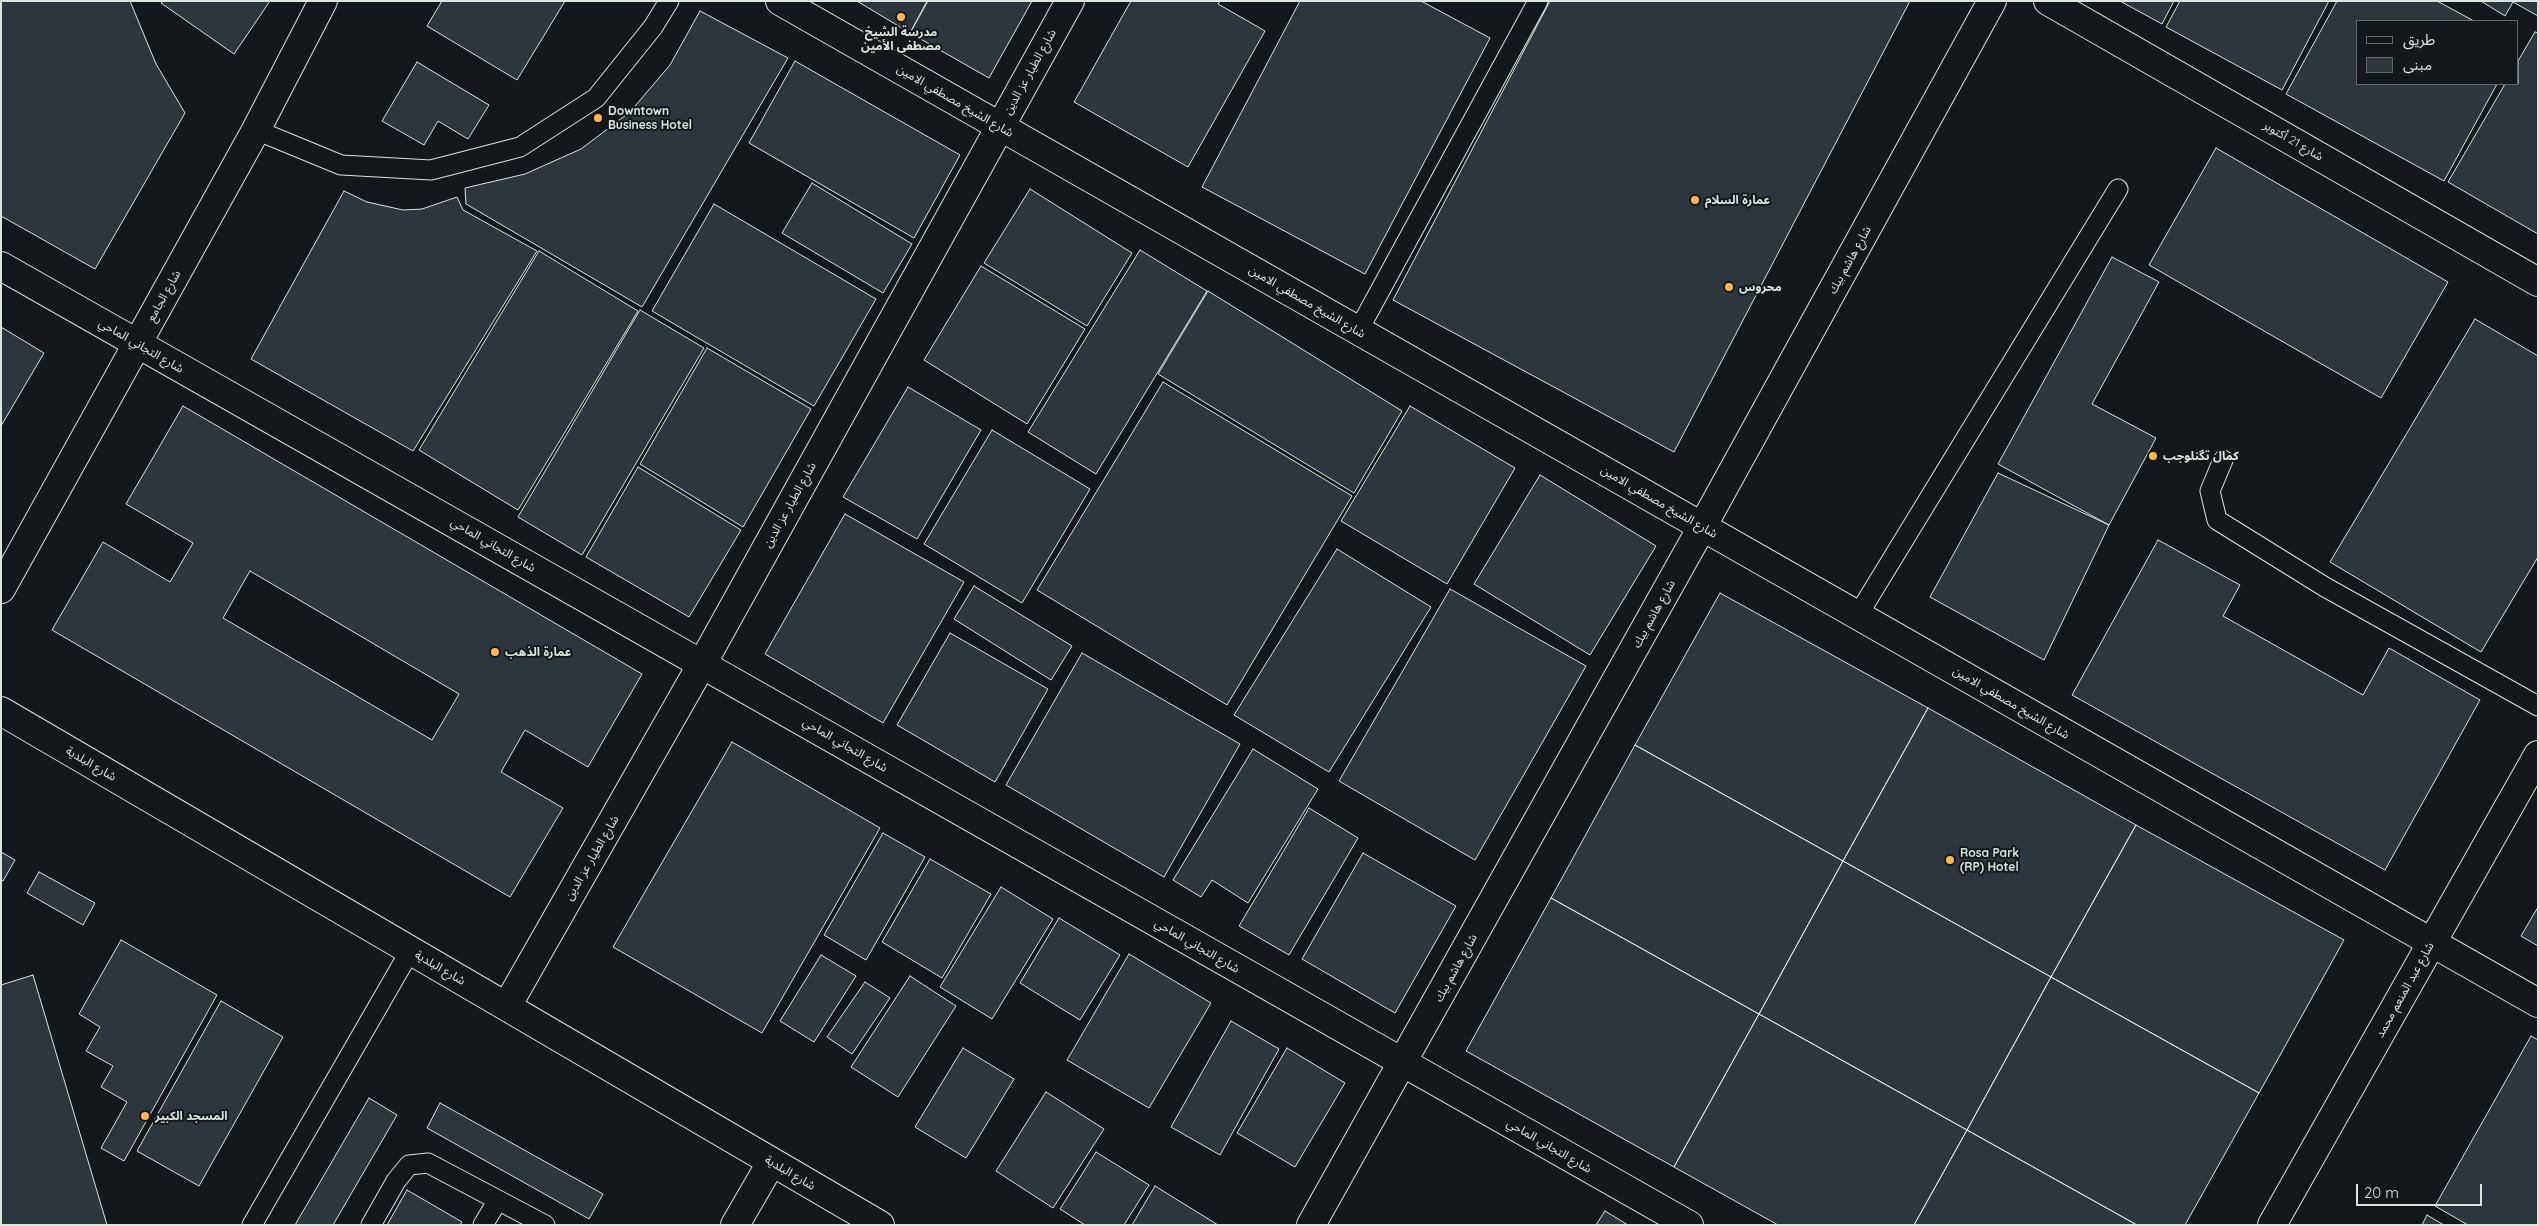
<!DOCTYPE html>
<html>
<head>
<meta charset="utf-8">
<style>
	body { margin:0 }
	#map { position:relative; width:2539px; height:1226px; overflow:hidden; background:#14181c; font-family:Quicksand,"Noto Sans Arabic",sans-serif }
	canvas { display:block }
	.frame { position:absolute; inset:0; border:2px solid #d8e6dc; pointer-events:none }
	.legend { position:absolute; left:2356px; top:20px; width:162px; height:65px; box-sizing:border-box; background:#14181c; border:1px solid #626a69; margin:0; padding:6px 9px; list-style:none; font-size:15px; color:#d8e6dc }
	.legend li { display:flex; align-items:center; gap:10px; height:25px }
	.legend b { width:25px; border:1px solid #626a69 }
	.scale { position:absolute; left:2356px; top:1184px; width:126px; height:22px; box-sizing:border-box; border:2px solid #d8e6dc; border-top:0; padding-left:6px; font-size:15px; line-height:18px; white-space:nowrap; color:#d8e6dc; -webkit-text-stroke:4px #14181c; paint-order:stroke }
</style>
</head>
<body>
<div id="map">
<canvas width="2539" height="1226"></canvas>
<div class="frame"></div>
<ul class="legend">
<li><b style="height:6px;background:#14181c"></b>طريق</li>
<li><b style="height:14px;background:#2c363c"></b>مبنى</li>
</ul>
<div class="scale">20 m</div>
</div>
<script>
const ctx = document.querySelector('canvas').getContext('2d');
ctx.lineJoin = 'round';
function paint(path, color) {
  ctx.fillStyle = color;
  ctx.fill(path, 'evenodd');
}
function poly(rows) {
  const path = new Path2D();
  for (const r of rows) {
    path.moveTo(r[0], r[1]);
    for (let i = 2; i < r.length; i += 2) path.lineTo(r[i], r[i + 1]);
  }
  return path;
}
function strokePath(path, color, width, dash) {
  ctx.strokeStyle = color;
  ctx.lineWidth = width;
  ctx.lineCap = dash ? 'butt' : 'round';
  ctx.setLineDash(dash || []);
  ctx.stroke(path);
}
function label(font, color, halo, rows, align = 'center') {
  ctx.font = font + ' Quicksand,"Noto Sans Arabic",sans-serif';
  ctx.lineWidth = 4;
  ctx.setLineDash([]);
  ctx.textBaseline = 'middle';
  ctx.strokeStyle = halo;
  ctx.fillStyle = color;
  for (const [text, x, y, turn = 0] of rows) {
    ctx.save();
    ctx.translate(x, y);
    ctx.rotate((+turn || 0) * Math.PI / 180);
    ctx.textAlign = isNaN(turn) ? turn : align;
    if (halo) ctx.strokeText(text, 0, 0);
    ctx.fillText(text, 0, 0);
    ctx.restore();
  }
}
const building = poly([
	[1,1,130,1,156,64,185,113,95,269,1,216,1,1],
	[163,1,270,1,234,54,161,3,163,1],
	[442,1,565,1,517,80,427,26,442,1],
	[857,1,927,1,910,33,857,1],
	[928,1,1032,1,989,78,910,33,928,1],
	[1131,1,1220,1,1218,4,1265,31,1188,167,1074,102,1131,1],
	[1300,1,1421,1,1490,38,1365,274,1202,187,1300,1],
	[1550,1,1910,1,1674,452,1393,300,1550,1],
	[2120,1,2174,1,2162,24,2120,1],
	[2180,1,2329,1,2282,90,2166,27,2180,1],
	[2337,1,2437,1,2474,21,2358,21,2358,84,2497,84,2444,181,2286,94,2337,1],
	[2481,1,2538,1,2538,16,2513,2,2505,16,2481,1],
	[700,11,788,58,642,307,466,204,465,188,525,174,581,149,630,112,670,65,700,11],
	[2535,32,2538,33,2538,234,2448,182,2505,84,2518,84,2518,61,2535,32],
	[795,61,960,155,914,238,749,143,795,61],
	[417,62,489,105,468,139,438,121,424,145,382,121,417,62],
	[2216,148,2448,282,2381,398,2149,265,2216,148],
	[812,183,912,244,883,293,782,233,812,183],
	[1030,189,1132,253,1087,326,984,263,1030,189],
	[344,191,367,202,403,210,422,209,457,197,463,210,537,251,413,451,251,359,344,191],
	[714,204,876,299,814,406,652,311,714,204],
	[1140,250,1207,291,1096,474,1028,432,1140,250],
	[539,251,638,311,518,510,419,450,539,251],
	[2112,257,2159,282,2092,404,2156,438,2109,525,1998,464,2112,257],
	[981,266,1085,329,1027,424,924,360,981,266],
	[1208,291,1402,411,1354,493,1158,374,1208,291],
	[640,310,704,348,582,555,518,517,640,310],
	[2475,319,2538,356,2538,557,2481,652,2330,562,2475,319],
	[1,327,44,353,1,426,1,327],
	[707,348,811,409,743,527,640,464,707,348],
	[1163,382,1352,496,1227,705,1037,590,1163,382],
	[908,387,981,430,917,539,843,497,908,387],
	[183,406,642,674,588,767,525,730,501,772,563,808,510,897,52,630,103,542,170,582,193,543,126,504,183,406],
	[250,571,459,694,432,740,223,618,250,571],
	[1410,406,1515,468,1447,584,1341,521,1410,406],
	[992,430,1090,489,1022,603,924,544,992,430],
	[638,467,741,530,689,617,586,557,638,467],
	[1998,473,2109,525,2044,660,1930,597,1998,473],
	[1540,475,1656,546,1590,655,1474,584,1540,475],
	[845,514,964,582,883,723,765,654,845,514],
	[2158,540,2240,585,2223,616,2363,695,2389,648,2480,700,2385,870,2072,695,2158,540],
	[1337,549,1431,607,1329,772,1234,715,1337,549],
	[974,586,1072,646,1051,680,954,619,974,586],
	[1450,589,1586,666,1475,860,1339,781,1450,589],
	[1720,593,1928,708,1843,861,1635,745,1720,593],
	[950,633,1048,689,995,782,897,725,950,633],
	[1082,653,1240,744,1164,877,1006,785,1082,653],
	[1928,708,2136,825,2051,977,1843,861,1928,708],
	[732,742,880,828,762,1033,613,947,732,742],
	[1635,745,1843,861,1759,1014,1551,898,1635,745],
	[1253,749,1318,789,1248,903,1212,880,1201,897,1173,880,1253,749],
	[1309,808,1358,838,1289,955,1239,926,1309,808],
	[2136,825,2344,940,2259,1093,2051,977,2136,825],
	[883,833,925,857,866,960,824,935,883,833],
	[1,852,15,860,3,881,1,880,1,852],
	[1363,853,1456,906,1395,1013,1302,959,1363,853],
	[930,859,991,894,942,978,882,942,930,859],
	[1843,861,2051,977,1967,1130,1759,1014,1843,861],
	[39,872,95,903,83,925,27,893,39,872],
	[1001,887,1053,919,992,1019,940,987,1001,887],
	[1551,898,1759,1014,1674,1167,1466,1051,1551,898],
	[2538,907,2538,946,2521,936,2538,907],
	[1059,918,1120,955,1080,1020,1020,983,1059,918],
	[121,940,217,995,124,1161,101,1148,127,1102,101,1087,113,1066,86,1051,100,1027,79,1014,121,940],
	[1129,954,1211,1003,1149,1108,1067,1060,1129,954],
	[821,955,856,976,814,1042,780,1021,821,955],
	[33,975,107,1225,1,1225,1,985,33,975],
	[910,976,956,1006,898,1097,851,1067,910,976],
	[2051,977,2259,1093,2185,1225,2137,1225,1967,1130,2051,977],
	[865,982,890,998,852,1054,827,1037,865,982],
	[221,1001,283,1037,199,1186,137,1151,221,1001],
	[1759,1014,1967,1130,1914,1225,1778,1225,1674,1167,1759,1014],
	[1231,1021,1279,1049,1220,1155,1171,1127,1231,1021],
	[2531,1036,2538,1040,2538,1225,2468,1225,2435,1206,2531,1036],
	[963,1048,1014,1079,966,1158,915,1127,963,1048],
	[1287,1048,1345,1083,1295,1167,1237,1133,1287,1048],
	[1046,1092,1104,1129,1053,1208,996,1171,1046,1092],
	[369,1098,397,1115,333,1225,295,1225,369,1098],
	[440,1103,603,1194,589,1219,427,1128,440,1103],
	[1967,1130,2137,1225,1914,1225,1967,1130],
	[1096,1152,1149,1185,1124,1225,1085,1225,1060,1209,1096,1152],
	[1155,1186,1218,1225,1132,1225,1155,1186],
	[407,1190,462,1222,460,1225,387,1225,407,1190],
	[1605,1211,1628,1225,1596,1225,1605,1211],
	[2427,1215,2444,1225,2422,1225,2427,1215]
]);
paint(building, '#2c363c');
strokePath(building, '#d8e6dc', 1);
const lane = poly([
	[256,130,341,165,431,170,520,147,596,98,653,27,669,1],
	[1358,331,1538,1],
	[2223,460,2210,491,2217,520,2325,587,2538,706],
	[1858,615,2118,189],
	[252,1225,410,951],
	[371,1225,396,1181,409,1165,428,1163,545,1225],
	[483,1225,498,1200]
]);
const street = poly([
	[780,1,2538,1003],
	[2048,1,2538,282],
	[1,266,1689,1225],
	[1,589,256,130,323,1],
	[507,1006,702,664,1070,1],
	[735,1225,771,1163],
	[1311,1225,1702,527,1992,1]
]);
const secondary = poly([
	[1,711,880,1225],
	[2272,1225,2538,755]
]);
strokePath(lane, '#d8e6dc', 21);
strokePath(street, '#d8e6dc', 30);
strokePath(secondary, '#d8e6dc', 30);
strokePath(lane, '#14181c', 19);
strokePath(street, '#14181c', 28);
strokePath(secondary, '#14181c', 28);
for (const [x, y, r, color] of [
	[901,17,5,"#ffb74d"],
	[598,118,5,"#ffb74d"],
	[1695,200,5,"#ffb74d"],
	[1729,287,5,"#ffb74d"],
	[2153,456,5,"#ffb74d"],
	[495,652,5,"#ffb74d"],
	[1950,860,5,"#ffb74d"],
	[145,1116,5,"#ffb74d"]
]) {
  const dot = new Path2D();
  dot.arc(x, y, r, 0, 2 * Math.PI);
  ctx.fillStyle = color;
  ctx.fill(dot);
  strokePath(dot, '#14181c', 2);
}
label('bold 12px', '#d8e6dc', '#14181c', [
	["مدرسة الشيخ",901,32,"center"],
	["مصطفى الأمين",901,46,"center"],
	["Downtown",608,111],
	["Business Hotel",608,125],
	["عمارة السلام",1705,200],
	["محروس",1739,287],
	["كمال تگنلوجب",2163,456],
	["عمارة الذهب",505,652],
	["Rosa Park",1960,853],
	["(RP) Hotel",1960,867],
	["المسجد الكبير",155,1116]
], 'left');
label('12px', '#d8e6dc', '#14181c', [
	["شارع الطيار عز الدين",1030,72,-61],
	["شارع الشيخ مصطفي الامين",955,101,30],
	["شارع 21 أكتوبر",2293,141,30],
	["شارع هاشم بيك",1850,260,-61],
	["شارع الجامع",164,296,-61],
	["شارع الشيخ مصطفي الامين",1307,302,30],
	["شارع التجاني الماحي",141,346,30],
	["شارع الشيخ مصطفي الامين",1659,502,30],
	["شارع الطيار عز الدين",790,505,-61],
	["شارع التجاني الماحي",493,545,30],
	["شارع هاشم بيك",1654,614,-61],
	["شارع الشيخ مصطفي الامين",2011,703,30],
	["شارع التجاني الماحي",845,745,30],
	["شارع البلدية",91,764,30],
	["شارع الطيار عز الدين",592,858,-60],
	["شارع التجاني الماحي",1197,946,30],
	["شارع البلدية",440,968,30],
	["شارع هاشم بيك",1456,968,-61],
	["شارع عبد المنعم محمد",2405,990,-61],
	["شارع التجاني الماحي",1549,1146,30],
	["شارع البلدية",790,1173,30]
]);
</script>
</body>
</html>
